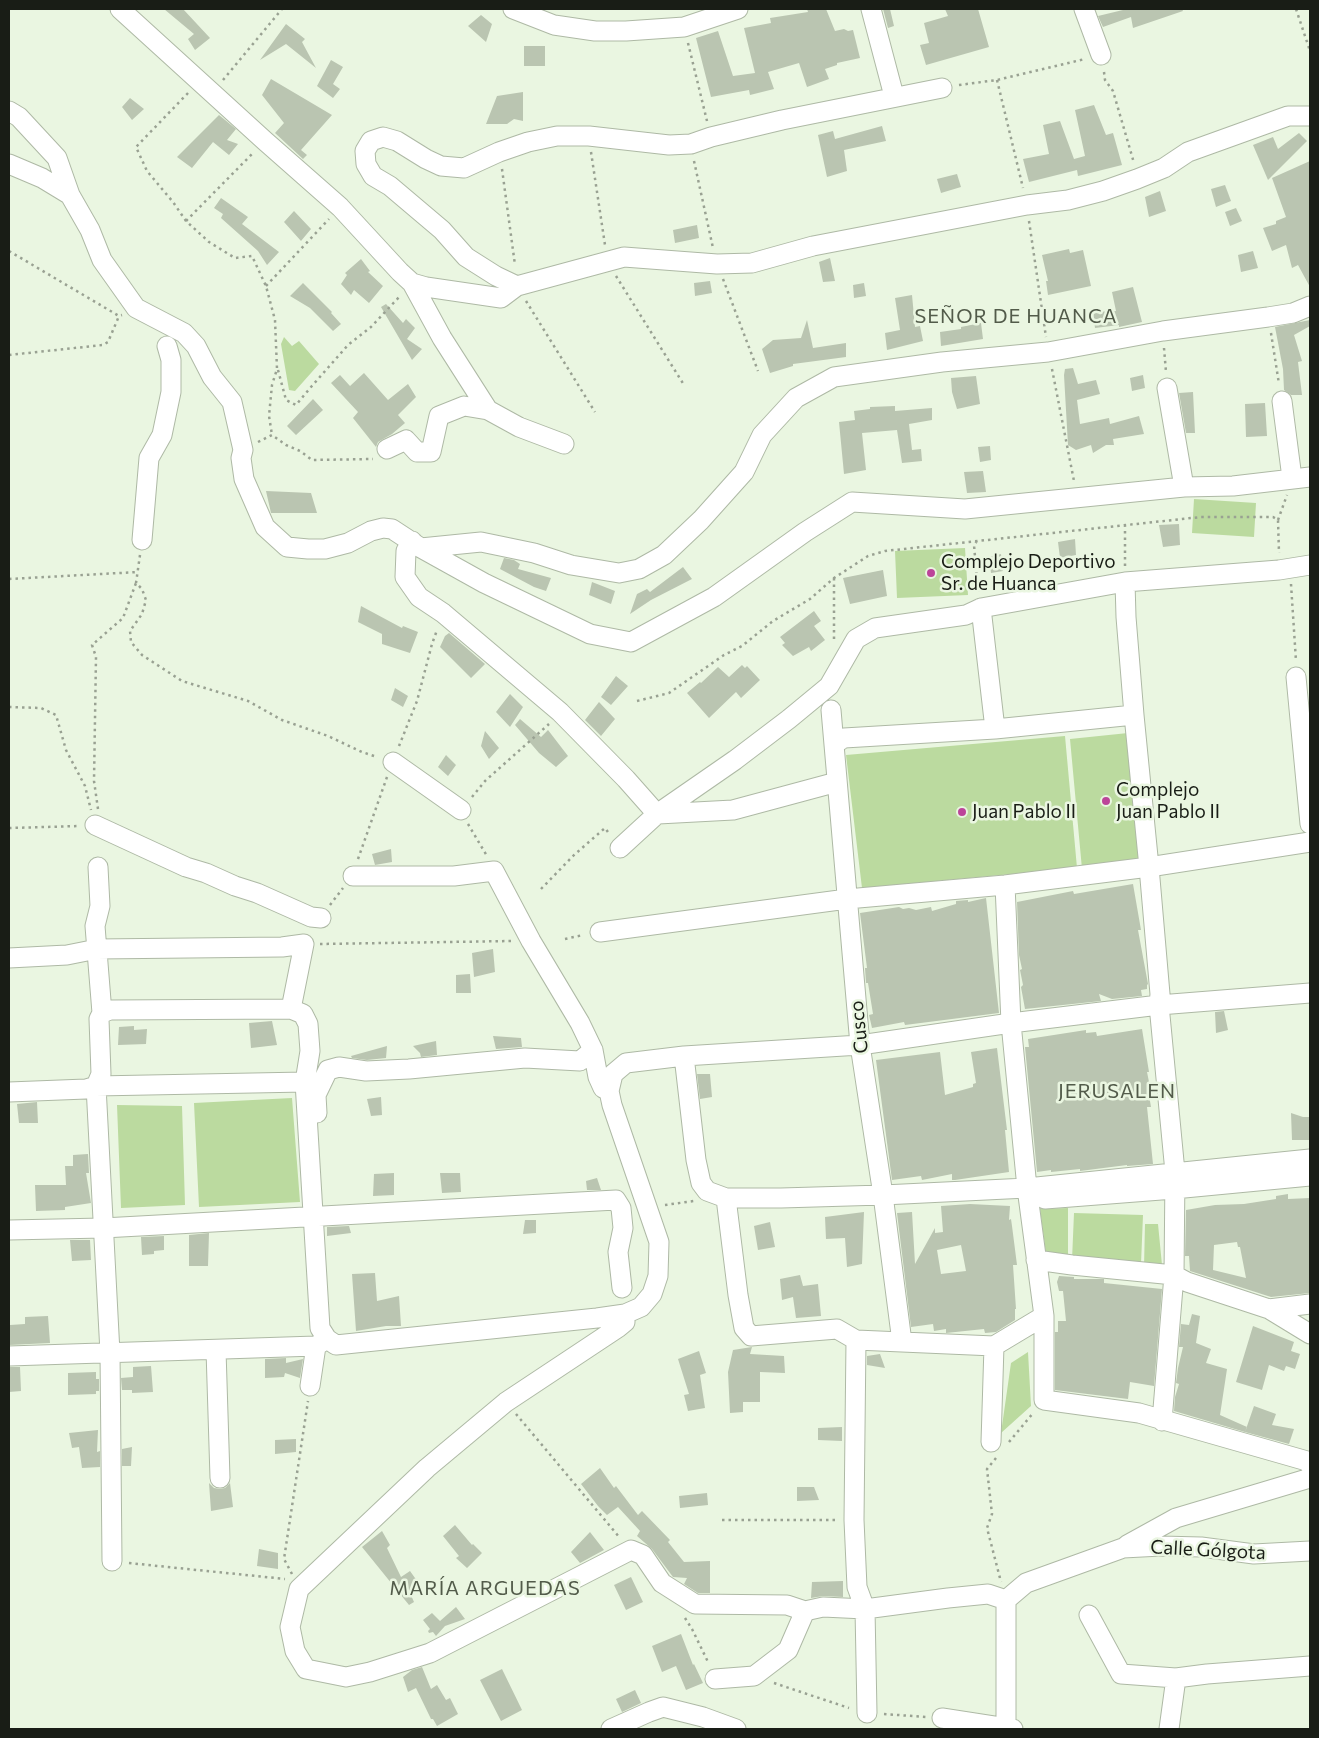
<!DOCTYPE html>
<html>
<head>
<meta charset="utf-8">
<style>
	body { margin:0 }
	#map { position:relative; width:1319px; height:1738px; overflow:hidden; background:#eaf6e1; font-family:Commissioner,sans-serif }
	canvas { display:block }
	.frame { position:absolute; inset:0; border:10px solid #191d16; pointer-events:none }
</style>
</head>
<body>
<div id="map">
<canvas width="1319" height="1738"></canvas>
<div class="frame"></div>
</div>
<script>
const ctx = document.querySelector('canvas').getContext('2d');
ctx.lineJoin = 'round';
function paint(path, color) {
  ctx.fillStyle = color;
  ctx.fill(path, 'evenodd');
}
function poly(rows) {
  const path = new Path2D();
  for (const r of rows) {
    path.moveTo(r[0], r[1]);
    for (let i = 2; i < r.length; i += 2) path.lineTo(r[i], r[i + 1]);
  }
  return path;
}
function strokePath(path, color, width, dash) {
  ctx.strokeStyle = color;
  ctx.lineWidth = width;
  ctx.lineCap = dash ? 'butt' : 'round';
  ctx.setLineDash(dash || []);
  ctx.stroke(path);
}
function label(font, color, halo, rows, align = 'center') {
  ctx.font = font + ' Commissioner,sans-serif';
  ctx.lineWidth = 5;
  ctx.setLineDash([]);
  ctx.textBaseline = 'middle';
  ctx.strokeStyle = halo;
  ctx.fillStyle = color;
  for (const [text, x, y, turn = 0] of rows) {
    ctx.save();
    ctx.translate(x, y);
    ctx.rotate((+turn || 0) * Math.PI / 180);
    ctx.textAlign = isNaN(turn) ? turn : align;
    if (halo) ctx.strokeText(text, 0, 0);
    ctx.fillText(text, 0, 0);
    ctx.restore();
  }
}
paint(poly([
	[284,337,292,346,299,341,319,364,295,391,289,390,281,344],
	[1194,499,1256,503,1254,537,1192,533],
	[965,548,968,595,897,598,895,551],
	[1128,733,1143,864,1082,869,1070,739],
	[1065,736,1077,868,862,888,846,755],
	[292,1098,300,1202,199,1207,194,1103],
	[117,1105,182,1106,185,1205,121,1208],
	[1068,1208,1068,1255,1046,1254,1040,1209],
	[1074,1213,1143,1215,1141,1264,1072,1260],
	[1145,1224,1158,1224,1162,1265,1144,1267],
	[1028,1352,1031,1406,1001,1433,1011,1363]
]), '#bbda9f');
paint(poly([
	[164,9,183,9,210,38,195,50,188,39,194,34],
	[807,9,826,9,835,31,844,29,848,31,853,30,860,58,837,63,837,65,825,69,829,79,807,87,799,63,768,72,774,89,750,95,749,90,711,97,696,38,718,31,733,76,755,73,744,28,771,23,770,18,808,12],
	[883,9,890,9,894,26,888,28],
	[945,9,978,9,989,47,926,65,920,45,929,43,924,23,948,16],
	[1127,9,1182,9,1183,11,1133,28,1131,17,1103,27,1098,16],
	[481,15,492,24,486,42,468,26],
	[286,24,305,39,302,42,316,68,286,44,260,60],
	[524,46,545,46,545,66,524,66],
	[331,60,343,67,333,84,340,89,333,98,317,86],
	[271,79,332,115,301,150,307,155,303,159,275,133,284,123,262,95],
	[523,92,523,121,514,119,507,124,486,124,497,96],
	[130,98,144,109,132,120,122,107],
	[1094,105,1106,135,1113,133,1122,165,1078,176,1077,170,1029,182,1023,159,1049,154,1043,125,1060,121,1074,159,1085,156,1075,110],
	[219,115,236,129,227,140,238,144,229,155,213,142,192,168,177,157],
	[882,126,886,141,844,150,847,171,827,177,818,135,833,131,835,139],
	[1299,133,1307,141,1268,180,1253,145,1273,137,1278,149],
	[1310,161,1310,287,1298,265,1292,268,1286,245,1272,251,1263,228,1276,224,1276,221,1286,217,1272,178],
	[957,174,961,187,941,193,937,179],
	[1225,185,1231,201,1216,207,1211,189],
	[1160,191,1166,211,1149,217,1145,197],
	[221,198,248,217,242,224,279,252,267,265,258,251,221,218,223,214,214,208],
	[1236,208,1242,221,1230,226,1225,212],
	[294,211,311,229,301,241,284,222],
	[697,225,699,238,675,243,673,230],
	[1069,249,1070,253,1083,250,1091,286,1048,295,1046,281,1048,281,1042,255],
	[1253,251,1258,268,1241,272,1238,255],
	[830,258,835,281,823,282,819,262],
	[361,259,370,271,368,272,383,286,369,303,354,290,351,295,341,284,347,275,345,273],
	[710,281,712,293,695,296,694,283],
	[303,283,332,312,331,313,341,324,333,331,310,308,290,296],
	[864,283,866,296,854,298,853,285],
	[1133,287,1142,322,1119,327,1119,325,1095,328,1093,312,1116,311,1112,292],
	[912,295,915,327,920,326,923,341,887,350,885,333,900,330,895,298],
	[386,304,403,323,406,319,415,328,407,339,422,349,412,360,381,307],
	[807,320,813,348,846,343,846,357,793,364,793,366,770,373,762,349,773,340,801,338],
	[1310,320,1310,326,1294,335,1302,361,1298,362,1302,395,1291,395,1284,390,1283,369,1275,327],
	[981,323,983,339,941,346,940,332,961,329,961,327],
	[1073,368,1078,384,1096,380,1100,394,1077,400,1080,424,1109,418,1110,424,1139,416,1144,434,1113,439,1114,445,1106,445,1093,453,1091,445,1076,450,1068,445,1064,375,1065,369],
	[364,373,388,400,408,384,416,397,398,415,405,423,392,434,378,442,376,447,353,418,358,412,331,383,340,375,350,386],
	[1143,375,1145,388,1132,391,1130,378],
	[976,376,980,404,957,409,952,392,951,378],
	[1193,392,1195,433,1186,433,1179,393],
	[313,399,323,410,296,435,287,426],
	[1265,403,1267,436,1246,437,1245,404],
	[895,406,895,411,932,408,932,420,909,424,912,450,921,449,922,461,902,463,897,430,862,433,866,470,844,474,839,422,855,420,854,411,870,409,870,407],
	[990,446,991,460,980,462,978,447],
	[983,471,986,492,967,493,964,472],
	[266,491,311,493,317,513,271,513],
	[1179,524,1180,545,1163,547,1159,525],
	[1075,539,1076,555,1060,558,1058,542],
	[1001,554,1003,571,991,573,989,557],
	[504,558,514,560,520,564,518,569,551,578,546,591,534,587,500,569],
	[683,567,692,579,651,600,630,614,637,594,647,589,650,592],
	[883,570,887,596,850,604,843,578],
	[592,582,615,591,611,604,589,595],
	[361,606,402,628,403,626,418,632,410,653,382,644,382,634,358,622],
	[814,611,821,621,814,626,825,640,811,651,809,647,793,656,782,645,785,643,780,637],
	[449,633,485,664,471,678,440,647,445,636],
	[742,665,745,668,747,666,760,680,741,698,736,692,709,718,687,693,700,682,701,683,718,667,729,677],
	[616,676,628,686,611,705,601,697],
	[395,688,408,696,403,707,391,700],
	[510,694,523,707,510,727,496,712],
	[599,702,615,719,601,736,585,720],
	[520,719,541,737,548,730,568,756,556,767,539,753,515,725],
	[485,731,499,748,489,759,481,746],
	[446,755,456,765,448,776,438,767],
	[391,849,392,862,375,865,372,854],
	[1133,884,1141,930,1138,930,1148,984,1147,985,1147,989,1141,990,1142,996,1112,999,1099,994,1101,1001,1025,1009,1021,987,1023,985,1020,970,1022,969,1019,955,1017,902,1073,891,1074,894],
	[986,898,999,1013,905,1025,904,1022,872,1028,869,1015,873,1014,868,983,866,983,865,968,867,968,860,913,899,907,903,909,909,908,916,910,931,907,932,911,956,904,956,901,968,900,968,902],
	[493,949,495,972,474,977,472,953],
	[470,974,471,993,456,993,456,975],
	[1224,1011,1228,1030,1216,1033,1215,1012],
	[272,1021,277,1045,251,1048,249,1023],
	[134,1026,134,1030,147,1029,146,1044,118,1045,119,1027],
	[1142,1029,1149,1072,1147,1072,1149,1082,1147,1083,1151,1107,1147,1107,1153,1164,1127,1166,1127,1165,1080,1171,1080,1169,1051,1172,1051,1170,1037,1172,1025,1047,1029,1047,1028,1039,1086,1030,1086,1033,1096,1032,1097,1036],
	[493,1036,521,1038,522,1047,496,1049],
	[436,1041,437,1055,421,1057,420,1053,413,1046],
	[387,1046,386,1058,367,1060,352,1058,351,1056],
	[997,1048,1007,1130,1005,1130,1009,1172,955,1180,952,1180,952,1174,922,1180,921,1176,892,1180,876,1060,940,1052,945,1095,973,1087,973,1084,976,1083,971,1052],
	[697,1074,710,1074,712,1097,700,1099],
	[381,1097,382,1115,371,1116,367,1099],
	[37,1102,38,1123,19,1123,17,1104],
	[1291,1113,1303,1117,1310,1117,1310,1140,1292,1140],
	[88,1154,89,1173,86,1173,91,1203,65,1207,65,1210,36,1211,35,1185,66,1185,65,1166,73,1166,73,1155],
	[394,1173,394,1195,373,1196,374,1174],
	[440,1173,460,1173,461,1192,442,1193],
	[597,1178,601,1190,587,1190,586,1181],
	[1288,1194,1288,1199,1310,1198,1310,1293,1271,1297,1190,1271,1189,1256,1185,1256,1186,1210,1215,1205,1244,1204,1276,1199,1276,1196],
	[1237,1242,1238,1247,1240,1247,1246,1278,1213,1270,1214,1245],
	[970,1204,1010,1206,1009,1220,1011,1219,1012,1226,1017,1265,1013,1265,1016,1309,1015,1309,1015,1320,996,1332,985,1333,984,1329,946,1333,946,1329,934,1331,933,1324,911,1327,897,1213,912,1212,915,1264,935,1228,935,1233,943,1232,941,1206],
	[961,1245,966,1271,941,1274,937,1250],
	[864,1212,862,1264,847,1267,845,1238,826,1239,825,1217],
	[525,1220,536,1220,536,1233,523,1234],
	[770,1222,775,1247,758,1250,754,1226],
	[349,1226,351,1233,327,1236,327,1227],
	[209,1233,208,1266,189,1266,189,1235],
	[164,1236,164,1250,154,1251,154,1254,142,1255,141,1237],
	[70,1240,90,1240,91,1260,72,1261],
	[375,1273,377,1301,399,1296,401,1326,386,1326,356,1331,352,1274],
	[800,1275,803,1286,818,1284,821,1316,796,1318,793,1297,782,1300,780,1279],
	[1059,1276,1074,1277,1074,1279,1104,1279,1104,1283,1162,1289,1154,1386,1130,1382,1128,1399,1055,1390,1055,1332,1058,1332,1058,1321,1066,1321,1063,1291,1059,1291,1057,1282],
	[1192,1314,1200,1316,1196,1343,1211,1349,1206,1363,1227,1369,1220,1415,1247,1427,1245,1432,1174,1411,1175,1397,1179,1384,1176,1383,1178,1368,1183,1347,1179,1347,1181,1324,1189,1325],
	[48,1316,50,1343,9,1345,10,1325,25,1324,25,1317],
	[1253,1326,1294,1342,1291,1351,1300,1354,1295,1369,1286,1366,1284,1371,1269,1365,1262,1390,1236,1382],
	[752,1347,750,1354,784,1356,785,1373,760,1372,760,1402,743,1402,743,1412,730,1413,728,1372,733,1350],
	[699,1351,706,1373,700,1375,705,1408,688,1411,684,1395,689,1394,678,1359],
	[880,1354,885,1368,867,1365,867,1356],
	[286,1358,286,1363,303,1359,300,1378,285,1373,284,1377,265,1378,265,1359],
	[151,1366,153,1392,132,1393,132,1390,122,1390,121,1378,133,1377,133,1367],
	[9,1367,20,1367,21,1391,9,1392],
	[96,1372,96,1379,99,1379,99,1391,96,1391,96,1394,68,1395,68,1373],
	[1254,1406,1276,1414,1272,1425,1294,1429,1289,1444,1245,1432],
	[842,1427,842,1441,818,1440,818,1428],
	[98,1430,97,1452,100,1451,100,1467,82,1468,79,1447,72,1448,69,1433],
	[296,1439,296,1452,275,1454,275,1440],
	[132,1447,131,1466,122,1466,122,1449],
	[600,1468,614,1488,616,1486,638,1515,642,1511,670,1540,668,1542,684,1562,710,1561,710,1593,698,1593,684,1584,687,1578,673,1577,652,1549,637,1536,640,1531,618,1507,607,1515,598,1506,581,1484],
	[209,1483,214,1488,220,1489,225,1488,230,1483,233,1507,211,1511],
	[797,1487,814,1487,819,1500,797,1501],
	[707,1493,708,1505,680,1508,679,1496],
	[455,1525,472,1545,473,1544,482,1553,467,1568,456,1558,459,1556,443,1536],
	[382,1531,390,1545,387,1548,401,1577,410,1571,420,1585,410,1593,414,1602,409,1605,362,1547],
	[590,1532,604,1550,580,1563,571,1552],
	[259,1549,278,1553,278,1569,257,1566],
	[631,1577,643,1602,626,1610,614,1585],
	[843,1581,843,1597,823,1596,811,1598,812,1582],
	[456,1607,465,1619,445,1626,436,1636,433,1632,429,1633,428,1631,430,1629,423,1620,432,1613,440,1621],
	[681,1634,693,1665,694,1664,703,1683,686,1690,676,1666,662,1672,652,1646],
	[422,1667,431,1689,437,1685,446,1700,450,1698,458,1714,437,1726,433,1719,431,1719,416,1688,408,1692,403,1677,412,1670],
	[502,1669,522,1710,501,1721,480,1680],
	[635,1690,641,1703,622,1712,616,1699]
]), '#bac5b1');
const minor = poly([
	[120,9,265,141,340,207,400,272,412,283,426,287,501,298,517,286,624,257,717,264,752,263,813,246,1027,205,1068,200,1103,191,1137,179,1164,168,1188,152,1288,116,1310,116],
	[513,9,554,25,595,31,626,31,684,27,738,9],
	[871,9,894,96],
	[1084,9,1101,55],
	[9,111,19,117,57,158,70,195],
	[9,164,42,178,70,195,90,230,102,260,136,308,184,333,196,346,212,377,232,402,243,450,241,458,244,479,265,527,287,547,308,549,325,549,348,543,371,531,383,528,392,529,421,548,484,583,590,634,631,642,714,597,805,532,852,502,965,509,1184,487,1233,486,1310,477],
	[412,283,442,338,488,410],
	[517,286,496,276,466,257,442,230,390,186,373,176,366,164,365,151,371,141,383,137,397,141,426,159,441,166,464,168,499,152,528,142,557,136,589,136,669,145,691,144,711,137,782,120,942,88],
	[1167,388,1184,487],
	[1282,401,1292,478],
	[387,449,406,440,417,452,431,452,439,416,464,406,488,410,519,427,564,444],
	[142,540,149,458,162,435,171,392,171,360,167,346],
	[412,541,406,551,405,577,419,597,443,613,560,712,626,779,657,814],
	[421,548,481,542,534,553,571,565,619,573,639,569,664,555,701,520,744,472,762,435,796,398,834,377,942,362,1048,352,1163,331,1268,317,1293,313,1310,306],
	[1125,582,1126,617,1134,715,1149,867,1160,994,1159,1005,1175,1172,1174,1275,1162,1421],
	[981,608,995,729],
	[1296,677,1310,824],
	[831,710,860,1045,883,1195,902,1342],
	[834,744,844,738,995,729,1134,715],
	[393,762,461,810],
	[658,814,733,810,837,782],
	[95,825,186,867,206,873,235,886,257,893,311,917,321,918],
	[620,848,657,814,735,760,789,719,829,686,856,639,875,628,966,615,981,608,1125,582,1279,570,1310,565],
	[98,867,100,906,95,926,102,1013,99,1019,101,1074,96,1086,110,1353,112,1561],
	[353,876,454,876,494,871,531,941,580,1023,593,1050,598,1077,603,1088,609,1091],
	[1005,885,1011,1023,1027,1188,1044,1316,1044,1400,1139,1413,1307,1461,1310,1465],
	[600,932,847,899,1005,885,1149,867,1310,842],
	[9,958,67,955,97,949,282,947,304,944,291,1009],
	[102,1013,110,1010,291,1009,303,1014,308,1024,310,1051,305,1082,320,1328,327,1339,336,1345,597,1318,625,1314,641,1307,652,1294,658,1276,659,1242,612,1105,609,1091,613,1074,626,1063,684,1056,860,1045,1011,1023,1159,1005,1310,993],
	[684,1056,696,1160,701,1183,707,1191,726,1198,781,1198,883,1195,1027,1188,1310,1159],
	[9,1092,86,1089,96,1086,305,1082],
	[317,1113,316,1095,328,1070,339,1067,366,1071,409,1069,525,1058,580,1061,593,1050],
	[726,1198,738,1295,744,1328,751,1336,837,1329,856,1340,994,1346,1044,1316],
	[1043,1198,1045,1199,1174,1189,1310,1176],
	[9,1230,103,1228,616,1200,621,1208,623,1228,618,1252,622,1288],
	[1036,1260,1072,1265,1174,1275,1187,1282,1269,1309,1310,1304],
	[1269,1309,1310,1334],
	[625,1314,625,1322,619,1327,506,1402,427,1468,299,1589,290,1627,295,1651,306,1669,346,1677,370,1672,430,1653,631,1550,643,1555,662,1583,695,1604,787,1605,805,1611],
	[856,1340,854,1520,857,1587,865,1609,867,1713],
	[216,1350,220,1478],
	[9,1356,316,1346,327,1339],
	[310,1386,316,1346],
	[991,1442,994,1346],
	[1127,1545,1176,1518,1310,1478],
	[1089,1615,1121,1674,1176,1678,1207,1674,1310,1666],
	[715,1679,754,1676,788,1650,805,1611,823,1607,865,1609,948,1598,988,1594,1006,1600],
	[942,1718,1013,1729],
	[611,1729,649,1712,663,1707,703,1717,736,1729],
	[1006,1729,1006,1600,1026,1583,1123,1548,1161,1546,1201,1547,1254,1554,1310,1551],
	[1169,1729,1176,1678]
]);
strokePath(minor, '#aeb9a5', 21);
strokePath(poly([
	[1296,9,1310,51],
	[688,43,707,121],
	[1104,72,1105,80,1113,91,1134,163],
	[223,80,282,9],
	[997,80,1023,188],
	[959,85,997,80,1085,59],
	[188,93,136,147,147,171,173,202,186,221,209,242,235,258,252,256,266,286,275,320,277,369,272,385,269,416,272,435],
	[591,152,605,245],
	[694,161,713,248],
	[502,169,515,265],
	[186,221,253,153],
	[1029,221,1046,337],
	[9,251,119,316,122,315],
	[616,276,684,385],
	[723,279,758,371],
	[266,286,329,219],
	[526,301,595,412],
	[1271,333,1279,384],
	[1164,348,1166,372],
	[9,355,103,345,108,342,119,316],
	[1052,369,1074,481],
	[278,370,286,400,296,405,311,387,348,345,371,327,401,295],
	[258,442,272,435,286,445,300,451,312,460,373,459],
	[1278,520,1287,495],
	[977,541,974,545,978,592],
	[140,555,136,583,142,589,146,600,142,614,130,631,131,642,142,655,182,681,248,701,282,720,328,736,362,752,377,757],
	[1125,566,1125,526],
	[834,578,834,642],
	[9,579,138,572],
	[1291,584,1296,661],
	[637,701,669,693,724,655,742,646,773,621,810,599,834,578,868,556,885,551,1201,517,1273,517,1278,520,1279,553],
	[9,707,41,708,56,715,66,750,85,786,91,810],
	[399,746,417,701,432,644,437,630],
	[472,797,485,781,549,724],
	[98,809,94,781,96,657,92,645,123,618,136,583],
	[468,824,487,856],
	[9,828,80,826],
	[358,859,387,777],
	[541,889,574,855,605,828,610,835],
	[330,905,343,888],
	[565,939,583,935],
	[320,944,512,941],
	[665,1205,694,1201],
	[516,1414,620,1538],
	[1009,1442,1034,1412],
	[996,1458,987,1469,992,1514,987,1528,1001,1582],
	[722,1520,838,1520],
	[129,1563,285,1579],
	[292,1574,284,1559,308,1401],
	[685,1618,692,1629,709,1664],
	[774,1683,849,1708],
	[884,1714,926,1717]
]), '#99a192', 2.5, [2.5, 4]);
strokePath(minor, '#fff', 19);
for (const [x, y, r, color] of [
	[931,573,5,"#bc4499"],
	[1106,801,5,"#bc4499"],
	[962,812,5,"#bc4499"]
]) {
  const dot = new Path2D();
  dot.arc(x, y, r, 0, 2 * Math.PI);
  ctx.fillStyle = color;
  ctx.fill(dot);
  strokePath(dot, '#eaf6e1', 2);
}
label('19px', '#191d16', '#eaf6e1', [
	["Complejo Deportivo",941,562],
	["Sr. de Huanca",941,584],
	["Complejo",1116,790],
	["Juan Pablo II",1116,812],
	["Juan Pablo II",972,812]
], 'left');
label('19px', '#191d16', '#eaf6e1', [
	["Cusco",859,1027,-96],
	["Calle Gólgota",1208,1550,3]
]);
ctx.letterSpacing = '1px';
label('20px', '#525b4a', '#eaf6e1', [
	["SEÑOR DE HUANCA",1016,316],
	["JERUSALEN",1117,1091],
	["MARÍA ARGUEDAS",485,1588]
]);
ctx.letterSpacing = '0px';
</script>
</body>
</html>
